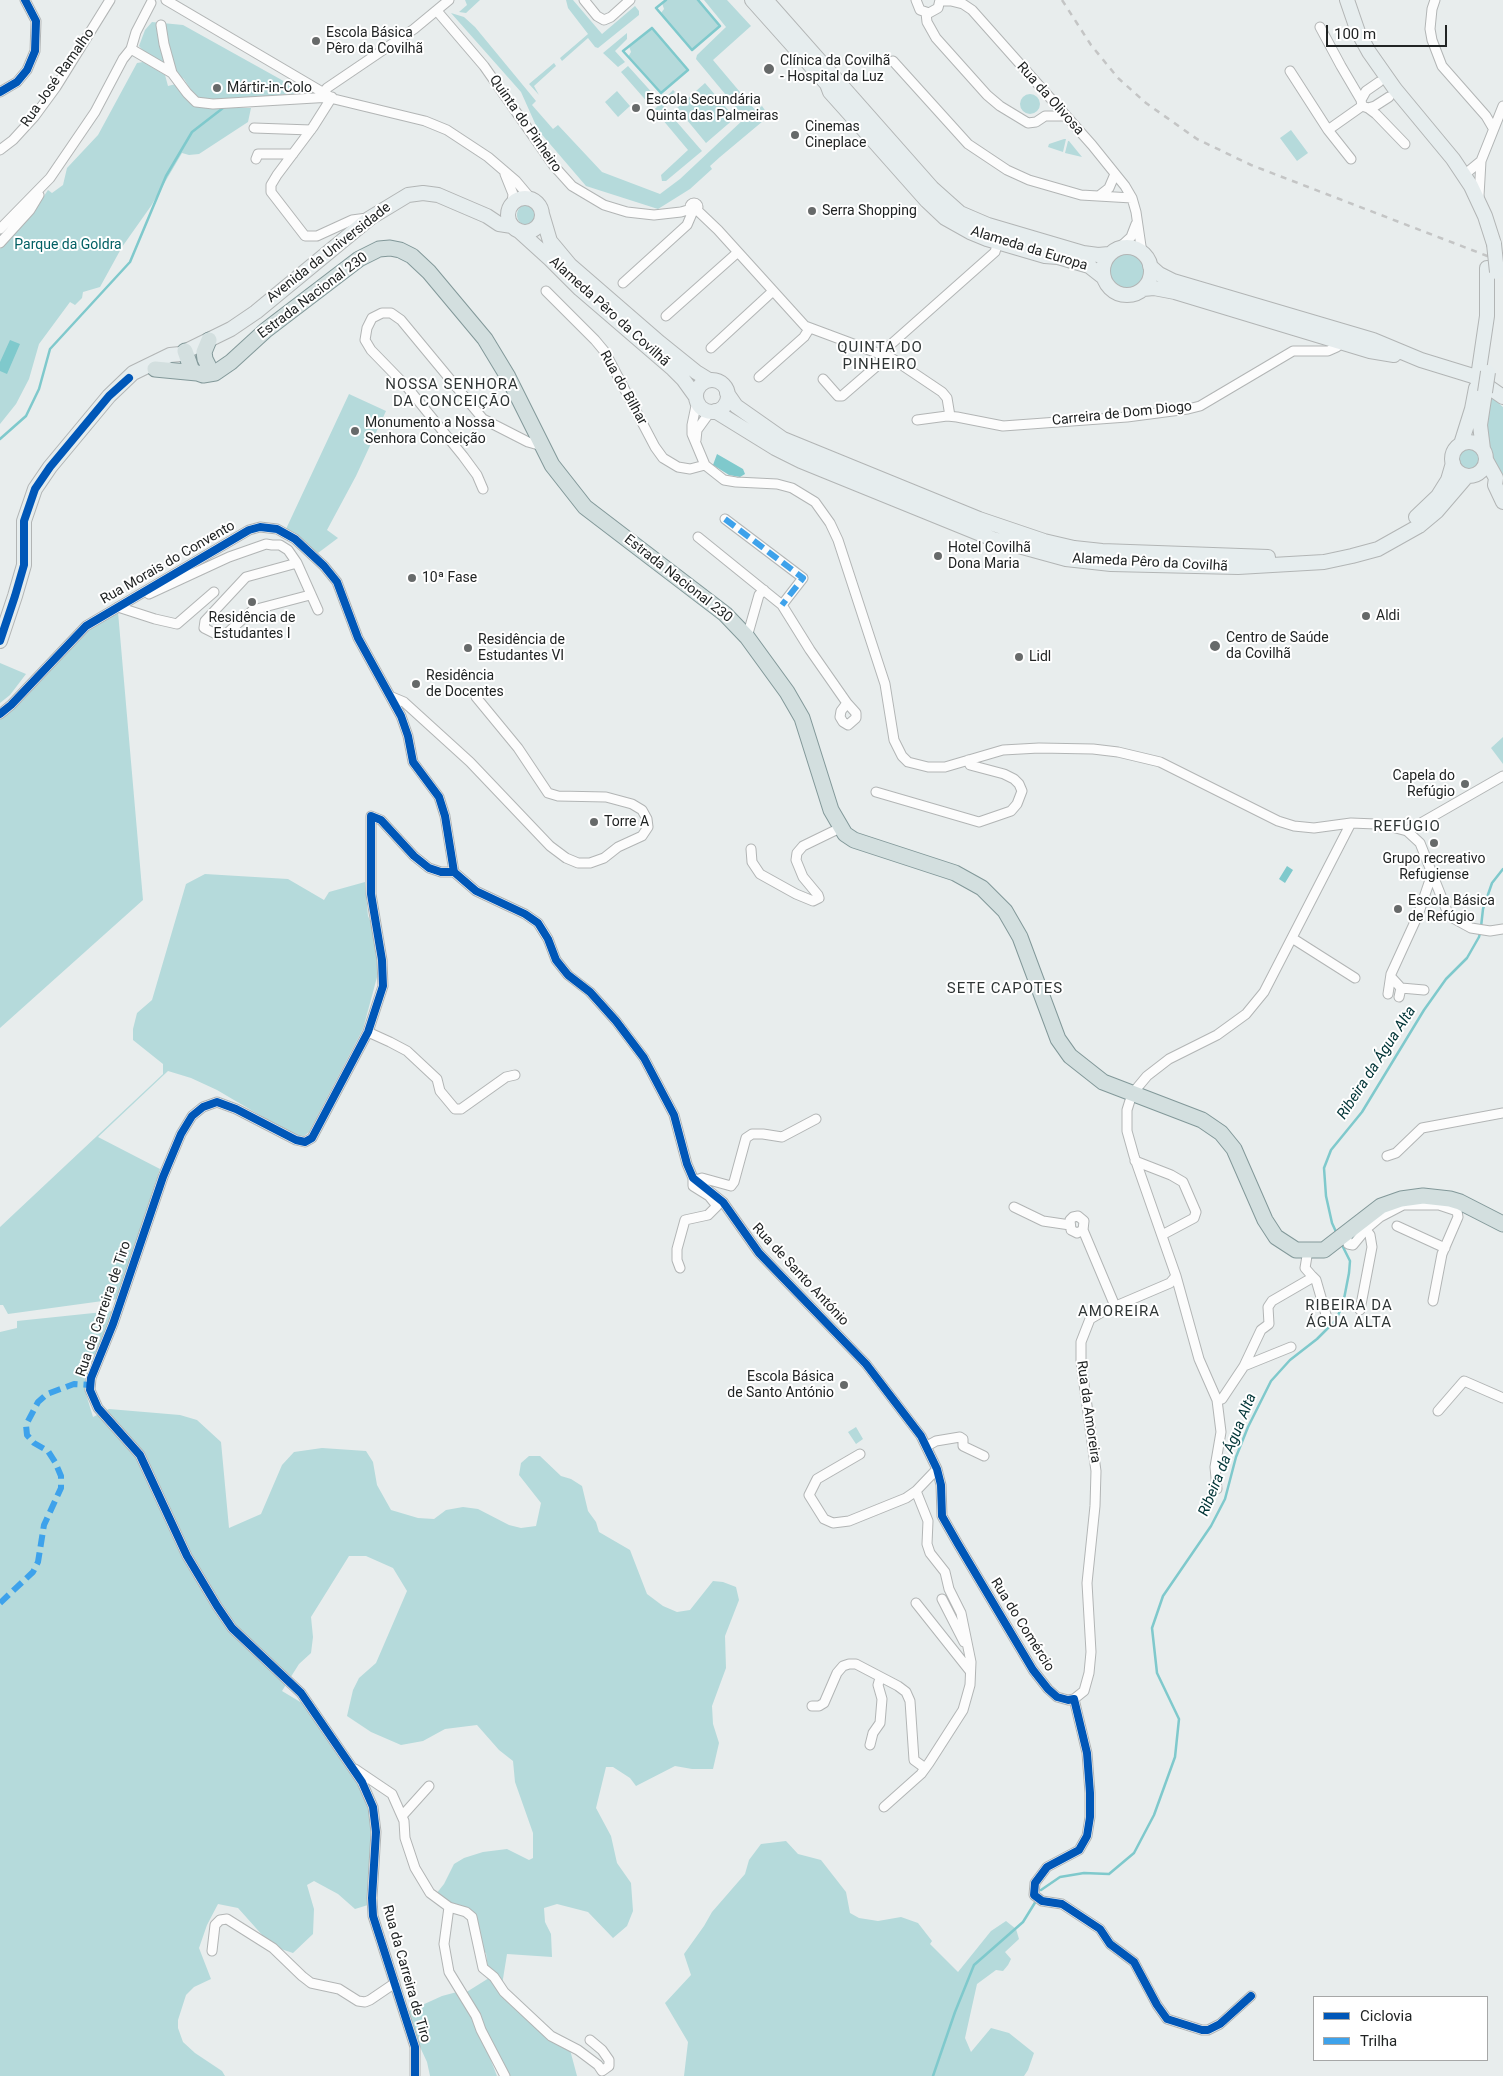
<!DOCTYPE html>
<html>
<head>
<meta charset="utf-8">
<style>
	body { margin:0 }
	#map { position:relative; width:1503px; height:2076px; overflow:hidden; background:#e8eded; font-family:Roboto,sans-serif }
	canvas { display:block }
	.legend { position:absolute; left:1313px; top:1996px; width:175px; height:65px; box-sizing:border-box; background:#fff; border:1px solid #a6a7a7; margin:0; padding:6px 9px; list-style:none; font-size:15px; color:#212424 }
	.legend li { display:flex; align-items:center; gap:10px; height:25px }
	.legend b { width:25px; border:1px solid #a6a7a7 }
	.scale { position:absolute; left:1326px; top:25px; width:121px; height:22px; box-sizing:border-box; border:2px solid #212424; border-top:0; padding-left:6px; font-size:15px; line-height:18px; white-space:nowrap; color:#212424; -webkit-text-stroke:4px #fff; paint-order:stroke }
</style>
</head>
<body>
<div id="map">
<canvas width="1503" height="2076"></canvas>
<ul class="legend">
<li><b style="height:6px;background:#0057b8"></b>Ciclovia</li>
<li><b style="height:6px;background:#3ea2eb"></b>Trilha</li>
</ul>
<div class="scale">100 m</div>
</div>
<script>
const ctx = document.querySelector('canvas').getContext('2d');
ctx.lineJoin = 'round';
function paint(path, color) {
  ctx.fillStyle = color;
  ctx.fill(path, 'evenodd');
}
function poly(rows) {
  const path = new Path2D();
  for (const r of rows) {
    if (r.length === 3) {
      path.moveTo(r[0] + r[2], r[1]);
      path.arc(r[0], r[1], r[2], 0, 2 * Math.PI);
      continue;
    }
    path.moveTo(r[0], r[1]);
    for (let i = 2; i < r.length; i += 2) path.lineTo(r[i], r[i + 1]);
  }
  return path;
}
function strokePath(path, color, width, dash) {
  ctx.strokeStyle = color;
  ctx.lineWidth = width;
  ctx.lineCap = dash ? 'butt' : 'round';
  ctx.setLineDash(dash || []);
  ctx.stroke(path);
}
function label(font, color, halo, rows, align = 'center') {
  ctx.font = font + ' Roboto,sans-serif';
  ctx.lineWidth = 4;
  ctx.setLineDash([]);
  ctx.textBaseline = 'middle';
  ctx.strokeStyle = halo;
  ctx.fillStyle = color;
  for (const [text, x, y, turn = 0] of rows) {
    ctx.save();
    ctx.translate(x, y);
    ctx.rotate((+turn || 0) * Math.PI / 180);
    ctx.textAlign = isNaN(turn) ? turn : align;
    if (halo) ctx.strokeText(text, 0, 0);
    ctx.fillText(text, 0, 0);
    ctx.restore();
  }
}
paint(poly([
	[465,0,480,0,466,13,459,12,467,5],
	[566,0,573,0,602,34,635,6,639,11,639,15,598,48,595,47,588,38,562,61,560,58,588,34,568,8],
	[666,0,698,0,720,26,692,50,661,13,664,9,662,3],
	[704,0,727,0,751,26,713,60,756,111,762,106,769,116,720,157,710,166,712,169,690,189,658,209,586,186,538,130,521,92,451,13,464,17,475,27,536,101,532,105,553,129,558,125,602,172,660,194,680,179,745,118,696,59,697,55,726,27],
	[152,22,183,25,280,79,293,87,298,93,210,102,199,98,194,95,184,79,145,53,139,46,145,30],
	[652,28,688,70,661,93,628,57,631,52,629,46],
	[627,33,627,39,615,51,625,62,618,67,603,53],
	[143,62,165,75,168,86,176,84,195,105,204,108,251,108,248,122,199,154,189,155,182,153,151,206,122,247,100,287,83,292,82,298,75,305,70,302,39,344,29,379,16,404,0,424,0,249,30,217,48,190,52,193,63,185,67,168,98,135,137,63],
	[554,63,556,66,534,86,539,95,529,84],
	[628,66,656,97,650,105,621,72],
	[705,83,735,118,706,143,677,108],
	[673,90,675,92,662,104,665,108,657,114,654,110],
	[617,91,630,106,618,117,605,102],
	[1030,104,10],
	[669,113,702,151,666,181,662,181,661,175,688,150,662,119],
	[1291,130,1308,153,1297,161,1280,138],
	[1064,139,1066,139,1063,152,1048,147,1049,144],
	[1068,141,1069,141,1082,157,1065,153],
	[528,215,11],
	[1127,271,17],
	[349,394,386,411,356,476,327,530,338,538,318,553,286,529],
	[1489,395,1503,407,1503,487,1486,441,1484,431],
	[1469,459,10],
	[118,612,143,900,0,1028,0,719,17,706,90,629],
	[0,663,26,674,10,695,0,703],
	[1503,737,1503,764,1491,748],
	[205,874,288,879,324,900,329,892,365,882,368,916,376,934,380,966,363,1029,309,1132,303,1137,295,1136,217,1090,191,1078,168,1071,98,1137,160,1169,117,1299,8,1314,3,1305,0,1305,0,1227,163,1074,163,1064,133,1040,133,1029,137,1013,152,1000,186,884],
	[113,1311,85,1379,86,1394,93,1417,109,1409,180,1415,197,1420,221,1442,229,1528,261,1514,282,1465,294,1452,322,1448,366,1451,373,1462,377,1485,391,1510,418,1518,434,1519,446,1510,463,1507,478,1509,509,1525,521,1528,536,1526,541,1503,519,1475,521,1463,529,1456,540,1456,561,1476,571,1479,582,1486,588,1511,596,1522,599,1532,630,1550,647,1594,663,1606,677,1612,690,1610,713,1581,723,1582,736,1587,739,1600,725,1636,726,1668,712,1706,713,1724,719,1743,713,1769,692,1769,675,1766,636,1786,630,1778,613,1767,606,1767,596,1808,611,1836,617,1863,631,1883,633,1911,627,1926,613,1938,588,1912,557,1904,544,1908,545,1922,551,1934,552,1957,507,1954,502,1985,523,2009,550,2028,569,2046,577,2076,509,2076,465,1993,489,1978,486,1953,484,1952,475,1922,436,1894,444,1884,454,1864,464,1858,483,1852,507,1849,529,1860,533,1858,533,1833,515,1782,513,1761,499,1750,477,1725,445,1729,423,1741,401,1745,371,1732,347,1716,353,1690,359,1678,376,1663,407,1591,393,1568,366,1556,349,1556,311,1617,313,1637,311,1653,299,1664,282,1691,307,1706,365,1787,376,1837,368,1905,355,1909,338,1894,314,1881,307,1885,314,1909,313,1934,293,1953,272,1946,238,1908,218,1904,207,1925,199,1948,211,1979,194,1987,186,1995,178,2020,178,2028,183,2042,195,2053,222,2071,225,2076,0,2076,0,1332,17,1328,17,1321],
	[856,1427,863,1439,856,1444,848,1432],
	[786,1841,798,1854,821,1860,846,1892,850,1913,859,1918,878,1921,901,1917,918,1923,932,1941,930,1944,958,1972,991,1931,1006,1921,1016,1929,1019,1939,1005,1952,1011,1959,1008,1965,1003,1971,996,1970,977,1984,965,2038,971,2052,991,2028,1009,2033,1034,2053,1028,2070,1024,2076,684,2076,688,2042,665,2003,691,1975,684,1954,704,1926,712,1912,745,1874,749,1860,761,1844],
	[457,1992,474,2017,497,2076,430,2076,427,2062,414,2034,409,2011,442,1996]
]), '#b5dadb');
paint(poly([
	[10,340,20,344,7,374,0,371,0,362],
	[717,454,743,469,745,474,740,477,729,475,713,465],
	[1287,866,1293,870,1285,883,1279,879]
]), '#7fc9cc');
strokePath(poly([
	[666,0,656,8,692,50,720,26,698,0],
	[652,28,688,70,661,93,623,51,652,28],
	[0,439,26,416,39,389,50,349,130,262,166,176,192,132,223,108],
	[1481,927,1483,909,1492,883,1503,869],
	[1337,1234,1332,1223,1326,1196,1324,1168,1331,1150,1362,1112,1424,1010,1446,979,1467,958,1479,937,1480,933],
	[1041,1890,1060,1877,1084,1873,1109,1874,1134,1853,1154,1815,1175,1757,1179,1719,1157,1673,1152,1628,1163,1596,1211,1526,1225,1499,1236,1457,1248,1427,1271,1381,1290,1360,1317,1339,1336,1320,1343,1304,1349,1273,1350,1261,1341,1243],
	[933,2076,955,2012,974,1965,1023,1922,1036,1901]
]), '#7fc9cc', 2.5);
const minor = poly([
	[166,0,334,99,425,121,447,130,488,157,516,181,532,200],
	[584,0,597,16,604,20,611,17,630,0],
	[916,0,920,10,929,13,938,8,940,0],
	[1435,0,1432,9,1430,29,1432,40,1442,66,1486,116,1493,128],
	[940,1,951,1,963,4,972,10,1092,145,1125,186,1132,198,1136,212,1142,253],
	[437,11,484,66,554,166,572,186,604,205,627,212,654,215,681,212,691,209],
	[926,13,927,22,936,38,987,95,1000,106,1028,123,1036,122,1045,116,1065,116],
	[161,25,164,44,172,73],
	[1320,27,1341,66,1361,100],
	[131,49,172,73,187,93,196,102,213,104,332,97],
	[893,61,968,144,1007,170,1029,180,1081,195,1132,198],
	[1290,71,1328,130,1351,159],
	[1379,82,1366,91,1361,100,1362,106,1368,108,1375,106,1389,97],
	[0,92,17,82,27,70,35,51,36,21,25,0],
	[323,93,327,88,414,29,449,0],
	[332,97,313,127,277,175,271,185,271,192,305,236,317,236,352,220,367,218],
	[1368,108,1376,114,1405,144],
	[254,128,311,130],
	[1328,130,1362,106],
	[0,150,13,140,34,117,56,87,110,0],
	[256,159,258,154,293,154],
	[505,174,513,194,512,204],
	[1464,175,1481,161],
	[1100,195,1109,188,1115,174],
	[1479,196,1481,161,1503,106],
	[694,207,4],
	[697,210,718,230,805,326,880,354,995,252,998,242],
	[0,229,50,178,95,112,123,59,131,49,136,32,151,3],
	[0,243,30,210,39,195],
	[1119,248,1131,237,1136,224],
	[623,283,687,225,693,211],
	[546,291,595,340,605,352,655,447,663,458,678,467,690,469,705,465],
	[666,316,738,252],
	[711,348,773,291],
	[884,353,942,392,947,398,950,416],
	[759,377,804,337,809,329],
	[823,379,838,396,842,396,879,364,882,354],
	[697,401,692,425,692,434,705,465,724,480,736,482,777,484,792,488,815,502,830,523,838,540,885,684,894,740,902,756,908,762,928,767,945,767,1003,750,1039,748,1093,749,1118,752,1160,762,1278,821,1294,826,1314,828,1351,823,1376,824,1392,827,1407,831,1420,843,1449,916,1471,928,1490,931,1503,929],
	[917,420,947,416,957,417,1003,426,1127,417,1188,409,1200,406,1293,351,1328,351,1337,347,1340,342],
	[696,440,697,430,710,412],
	[483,489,477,475,463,456,407,387,371,350,365,340,367,328,372,318,382,313,391,313,401,320,483,419,528,442,542,446],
	[725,519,803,578,782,605],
	[698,537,782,605,810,650,847,703,841,711,840,717,843,722,848,725,856,718,856,713,847,703],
	[297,563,246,577,205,621,204,628,216,634,226,634,253,610,310,595],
	[149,594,229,557,266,544,272,545,280,545,288,550,297,563,318,610],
	[118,607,155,619,177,624,214,592],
	[747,637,759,595,764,590],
	[392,697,404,702,470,762,550,846,566,858,578,863,590,863,604,858,618,847,642,836,648,827,647,819,642,810,632,804,606,797,558,796,548,793,518,748,476,697],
	[0,714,11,705,86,626,249,530,260,527,277,529,295,539,324,566,337,582,358,638,401,716,408,736,413,762,439,797,445,816,454,872,476,891,525,914,538,923,548,939,556,960,568,975,590,992,616,1021,644,1058,674,1115,687,1164,693,1178,723,1202,759,1253,866,1364,921,1436,937,1469,941,1485,942,1516,958,1544,1033,1670,1048,1689,1057,1697,1068,1700,1074,1699,1087,1753,1090,1793,1090,1817,1087,1836,1079,1850,1047,1867,1035,1883,1034,1895,1042,1901,1062,1904,1100,1929,1110,1944,1134,1962,1157,2005,1167,2019,1202,2030,1208,2030,1220,2024,1251,1996],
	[876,792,979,822,1011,811,1017,804,1022,791,1019,784,1014,779,1004,774,970,765,968,760],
	[1407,831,1503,776],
	[751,849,752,862,760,874,796,894,813,901,819,898,818,895,803,877,796,860,797,853,803,846,840,828],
	[1292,938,1355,978],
	[1391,977,1401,988,1399,997],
	[1401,988,1424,990],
	[1388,994,1391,974,1418,915,1432,874],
	[368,1032,390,1042,407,1051,437,1079,440,1091,455,1109,461,1109,506,1077,515,1075],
	[1387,1156,1396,1153,1422,1128,1503,1113],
	[1135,1161,1171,1175,1183,1182,1196,1212,1194,1218,1162,1235],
	[696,1180,702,1178,731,1186,734,1182,746,1138,752,1134,763,1134,782,1137,816,1119],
	[1014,1207,1043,1221,1070,1225],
	[1397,1226,1445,1248],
	[1083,1230,1077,1233,1071,1230,1070,1220,1073,1217,1078,1216,1084,1221,1083,1230,1115,1306],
	[1346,1234,1348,1244,1353,1245,1367,1228,1380,1217,1403,1205,1439,1205,1457,1211,1458,1217,1442,1254,1433,1301],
	[680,1268,677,1260,677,1249,685,1220,708,1215,717,1206,709,1196,693,1186,693,1178],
	[1176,1276,1199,1359,1217,1400,1221,1432,1215,1467,1217,1489],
	[1312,1276,1316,1280,1327,1318],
	[1360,1310,1372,1247,1370,1235,1366,1230],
	[1244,1366,1291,1347],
	[1217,1400,1222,1399,1244,1366,1261,1330,1269,1324,1268,1307,1272,1301,1310,1279,1312,1276,1305,1268,1308,1250],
	[1438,1411,1464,1381,1503,1398],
	[927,1446,936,1441,960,1437,963,1439,963,1446,984,1456],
	[860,1454,817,1479,809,1495,824,1519,833,1523,849,1521,906,1498,916,1491,937,1469],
	[942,1599,964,1642],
	[916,1603,970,1671],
	[1074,1699,1084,1691,1089,1673,1091,1652,1087,1583,1095,1506,1096,1471,1081,1362,1081,1342,1090,1319,1102,1312,1170,1283,1176,1276,1134,1156,1127,1131,1127,1110,1132,1094,1147,1076,1169,1059,1217,1035,1246,1014,1264,992,1351,823],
	[812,1706,819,1706,824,1703,837,1673,843,1666,849,1664,856,1664,898,1686,906,1692,910,1701,914,1760,925,1768],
	[870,1745,873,1733,880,1723,882,1699,878,1685,880,1678],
	[355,1769,392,1794,404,1821,405,1838,415,1868,430,1893,449,1907,444,1944,449,1972,476,2016,481,2030,505,2076],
	[884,1807,921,1774,929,1763,963,1710,970,1685,971,1662,961,1613,949,1589,945,1572,930,1553,927,1544,928,1521,916,1491],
	[402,1816,429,1786],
	[449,1907,466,1912,472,1917,483,1968,494,1977,504,1992,551,2036,578,2050,598,2065,602,2071,609,2066,609,2060,602,2050,590,2040],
	[212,1951,215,1925,220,1920,227,1919,273,1948,302,1976,311,1983,339,1989,358,2001,365,2002,370,2000,395,1983],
	[415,2076,415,2047,373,1916,372,1898,376,1832,373,1807,362,1782,301,1693,232,1628,217,1606,187,1556,140,1455,98,1408,90,1390,91,1378,113,1324,163,1177,181,1134,192,1116,203,1107,217,1102,236,1109,296,1140,305,1142,312,1138,368,1032,383,986,382,960,371,894,371,816,381,820,414,856,429,868,441,872,454,872]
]);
const secondary = poly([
	[752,0,827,84,830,92,864,130,927,201,945,218,970,232,987,239,1045,256,1058,257,1089,266,1103,277],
	[766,0,932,188,960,213,988,225,1083,253,1098,255,1109,254],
	[1347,0,1358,32,1369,52,1395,89,1453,159,1471,186,1485,216,1494,244],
	[525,215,17],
	[542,214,550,241,570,265,660,343,696,372,709,380],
	[518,230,550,259,580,289,673,369,683,379,696,397],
	[1127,271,24],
	[1150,266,1159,274,1173,281,1373,340,1421,360,1473,376,1503,397],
	[1143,289,1154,288,1175,292,1370,351,1394,355],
	[1479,370,1487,316,1487,268],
	[712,396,16],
	[727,393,736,406,783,439,979,519,1044,541,1074,548,1102,551,1268,557],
	[715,411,775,448,801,461,993,539,1066,559,1111,564,1238,567,1324,562,1352,556,1378,549,1419,526,1437,511,1467,476],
	[1469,459,17],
	[1461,444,1472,409,1476,388],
	[1483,449,1480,425,1485,392],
	[1486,460,1496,478,1495,485,1503,502],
	[1416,517,1438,496,1448,480,1453,463],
	[0,641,15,596,24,565,24,521,35,489,50,467,109,396,133,373,170,355,180,354,231,329,256,312,370,218,408,195,423,193,438,195,487,216,499,224,512,226]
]);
const primary = poly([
	[209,340,204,352,205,359,209,367],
	[185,351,192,371,203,375,215,373,231,362,266,330,359,259,379,249,390,248,400,250,412,256,429,272,485,339,508,377,552,465,585,507,725,614,747,637,787,692,802,718,831,810,845,834,854,840,955,873,982,888,1005,911,1020,937,1058,1039,1070,1056,1103,1082,1202,1120,1221,1133,1234,1149,1265,1220,1276,1237,1296,1250,1324,1250,1381,1206,1401,1199,1423,1196,1450,1199,1460,1202,1503,1224],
	[155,369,197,373]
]);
strokePath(minor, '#b2b5b5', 11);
strokePath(secondary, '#b2b5b5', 16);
strokePath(primary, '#829899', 17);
strokePath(minor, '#fcfcfc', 9);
strokePath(secondary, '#e6edee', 14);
strokePath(primary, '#d3dfdf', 15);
strokePath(poly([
	[1062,0,1091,45,1118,78,1146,103,1197,139,1251,165,1503,262]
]), '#c4c5c5', 2.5, [6, 6]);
const secondaryBridge = poly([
	[1494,244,1497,272],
	[1485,392,1488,372]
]);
strokePath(secondaryBridge, '#b2b5b5', 16, []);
strokePath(secondaryBridge, '#e6edee', 14);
strokePath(poly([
	[725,519,803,578,782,605],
	[0,1603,33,1572,38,1562,44,1525,61,1488,61,1476,55,1462,48,1451,34,1443,27,1435,26,1425,38,1402,47,1394,74,1384,90,1385]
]), '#3ea2eb', 6, [12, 6]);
strokePath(poly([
	[0,92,17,82,27,70,35,51,36,21,25,0],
	[0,641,15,596,24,565,24,521,35,489,50,467,109,396,129,378],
	[0,714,11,705,86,626,249,530,260,527,277,529,295,539,324,566,337,582,358,638,401,716,408,736,413,762,439,797,445,816,454,872,476,891,525,914,538,923,548,939,556,960,568,975,590,992,616,1021,644,1058,674,1115,687,1164,693,1178,723,1202,759,1253,866,1364,921,1436,937,1469,941,1485,942,1516,958,1544,1033,1670,1048,1689,1057,1697,1068,1700,1074,1699,1087,1753,1090,1793,1090,1817,1087,1836,1079,1850,1047,1867,1035,1883,1034,1895,1042,1901,1062,1904,1100,1929,1110,1944,1134,1962,1157,2005,1167,2019,1202,2030,1208,2030,1220,2024,1251,1996],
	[415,2076,415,2047,373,1916,372,1898,376,1832,373,1807,362,1782,301,1693,232,1628,217,1606,187,1556,140,1455,98,1408,90,1390,91,1378,113,1324,163,1177,181,1134,192,1116,203,1107,217,1102,236,1109,296,1140,305,1142,312,1138,368,1032,383,986,382,960,371,894,371,816,381,820,414,856,429,868,441,872,454,872]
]), '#0057b8', 8);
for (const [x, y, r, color] of [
	[316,41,5,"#676a6a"],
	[769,69,6,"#676a6a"],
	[217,88,5,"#676a6a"],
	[636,108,5,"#676a6a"],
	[795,135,5,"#676a6a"],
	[812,211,5,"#676a6a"],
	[355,431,5,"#676a6a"],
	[938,556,5,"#676a6a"],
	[412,578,5,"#676a6a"],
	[252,602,5,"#676a6a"],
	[1366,616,5,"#676a6a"],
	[1215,646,6,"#676a6a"],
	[468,648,5,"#676a6a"],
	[1019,657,5,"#676a6a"],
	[416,684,5,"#676a6a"],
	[1465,784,5,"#676a6a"],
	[594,822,5,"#676a6a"],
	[1434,843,5,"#676a6a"],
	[1398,909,5,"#676a6a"],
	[844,1385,5,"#676a6a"]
]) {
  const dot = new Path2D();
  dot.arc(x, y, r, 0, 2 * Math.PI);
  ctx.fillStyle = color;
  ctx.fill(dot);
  strokePath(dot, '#fff', 2);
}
label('14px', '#212424', '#fff', [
	["Escola Básica",326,33],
	["Pêro da Covilhã",326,49],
	["Clínica da Covilhã",780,61],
	["- Hospital da Luz",780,77],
	["Mártir-in-Colo",227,88],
	["Escola Secundária",646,100],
	["Quinta das Palmeiras",646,116],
	["Cinemas",805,127],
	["Cineplace",805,143],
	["Serra Shopping",822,211],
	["Monumento a Nossa",365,423],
	["Senhora Conceição",365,439],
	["Hotel Covilhã",948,548],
	["Dona Maria",948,564],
	["10ª Fase",422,578],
	["Aldi",1376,616],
	["Residência de",252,618,"center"],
	["Estudantes I",252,634,"center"],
	["Centro de Saúde",1226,638],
	["da Covilhã",1226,654],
	["Residência de",478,640],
	["Estudantes VI",478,656],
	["Lidl",1029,657],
	["Residência",426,676],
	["de Docentes",426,692],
	["Capela do",1455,776,"right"],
	["Refúgio",1455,792,"right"],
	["Torre A",604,822],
	["Grupo recreativo",1434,859,"center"],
	["Refugiense",1434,875,"center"],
	["Escola Básica",1408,901],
	["de Refúgio",1408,917],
	["Escola Básica",834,1377,"right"],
	["de Santo António",834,1393,"right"]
], 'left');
label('14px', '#212424', '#fff', [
	["Rua José Ramalho",58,78,-55],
	["Rua da Olivosa",1050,99,48],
	["Quinta do Pinheiro",525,124,55],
	["Alameda da Europa",1029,249,17],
	["Avenida da Universidade",329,253,-38],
	["Estrada Nacional 230",313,296,-37],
	["Alameda Pêro da Covilhã",609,312,42],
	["Rua do Bilhar",623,388,61],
	["Carreira de Dom Diogo",1122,414,-6],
	["Rua Morais do Convento",168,563,-30],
	["Alameda Pêro da Covilhã",1150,563,3],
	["Estrada Nacional 230",678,579,38],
	["Rua de Santo António",800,1275,47],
	["Rua da Carreira de Tiro",104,1309,-71],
	["Rua da Amoreira",1088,1412,82],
	["Rua do Comércio",1022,1625,58],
	["Rua da Carreira de Tiro",406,1974,74]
]);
label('14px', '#026064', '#fff', [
	["Parque da Goldra",68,245]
]);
ctx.letterSpacing = '1px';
label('15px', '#2f3535', '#fff', [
	["QUINTA DO",880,348],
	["PINHEIRO",880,365],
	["NOSSA SENHORA",452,385],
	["DA CONCEIÇÃO",452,402],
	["REFÚGIO",1407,827],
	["SETE CAPOTES",1005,989],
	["RIBEIRA DA",1349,1306],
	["ÁGUA ALTA",1349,1323],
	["AMOREIRA",1119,1312]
]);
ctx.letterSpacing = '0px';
label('italic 15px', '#003436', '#fff', [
	["Ribeira da Água Alta",1377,1063,-57],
	["Ribeira da Água Alta",1228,1455,-68]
]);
</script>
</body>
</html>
